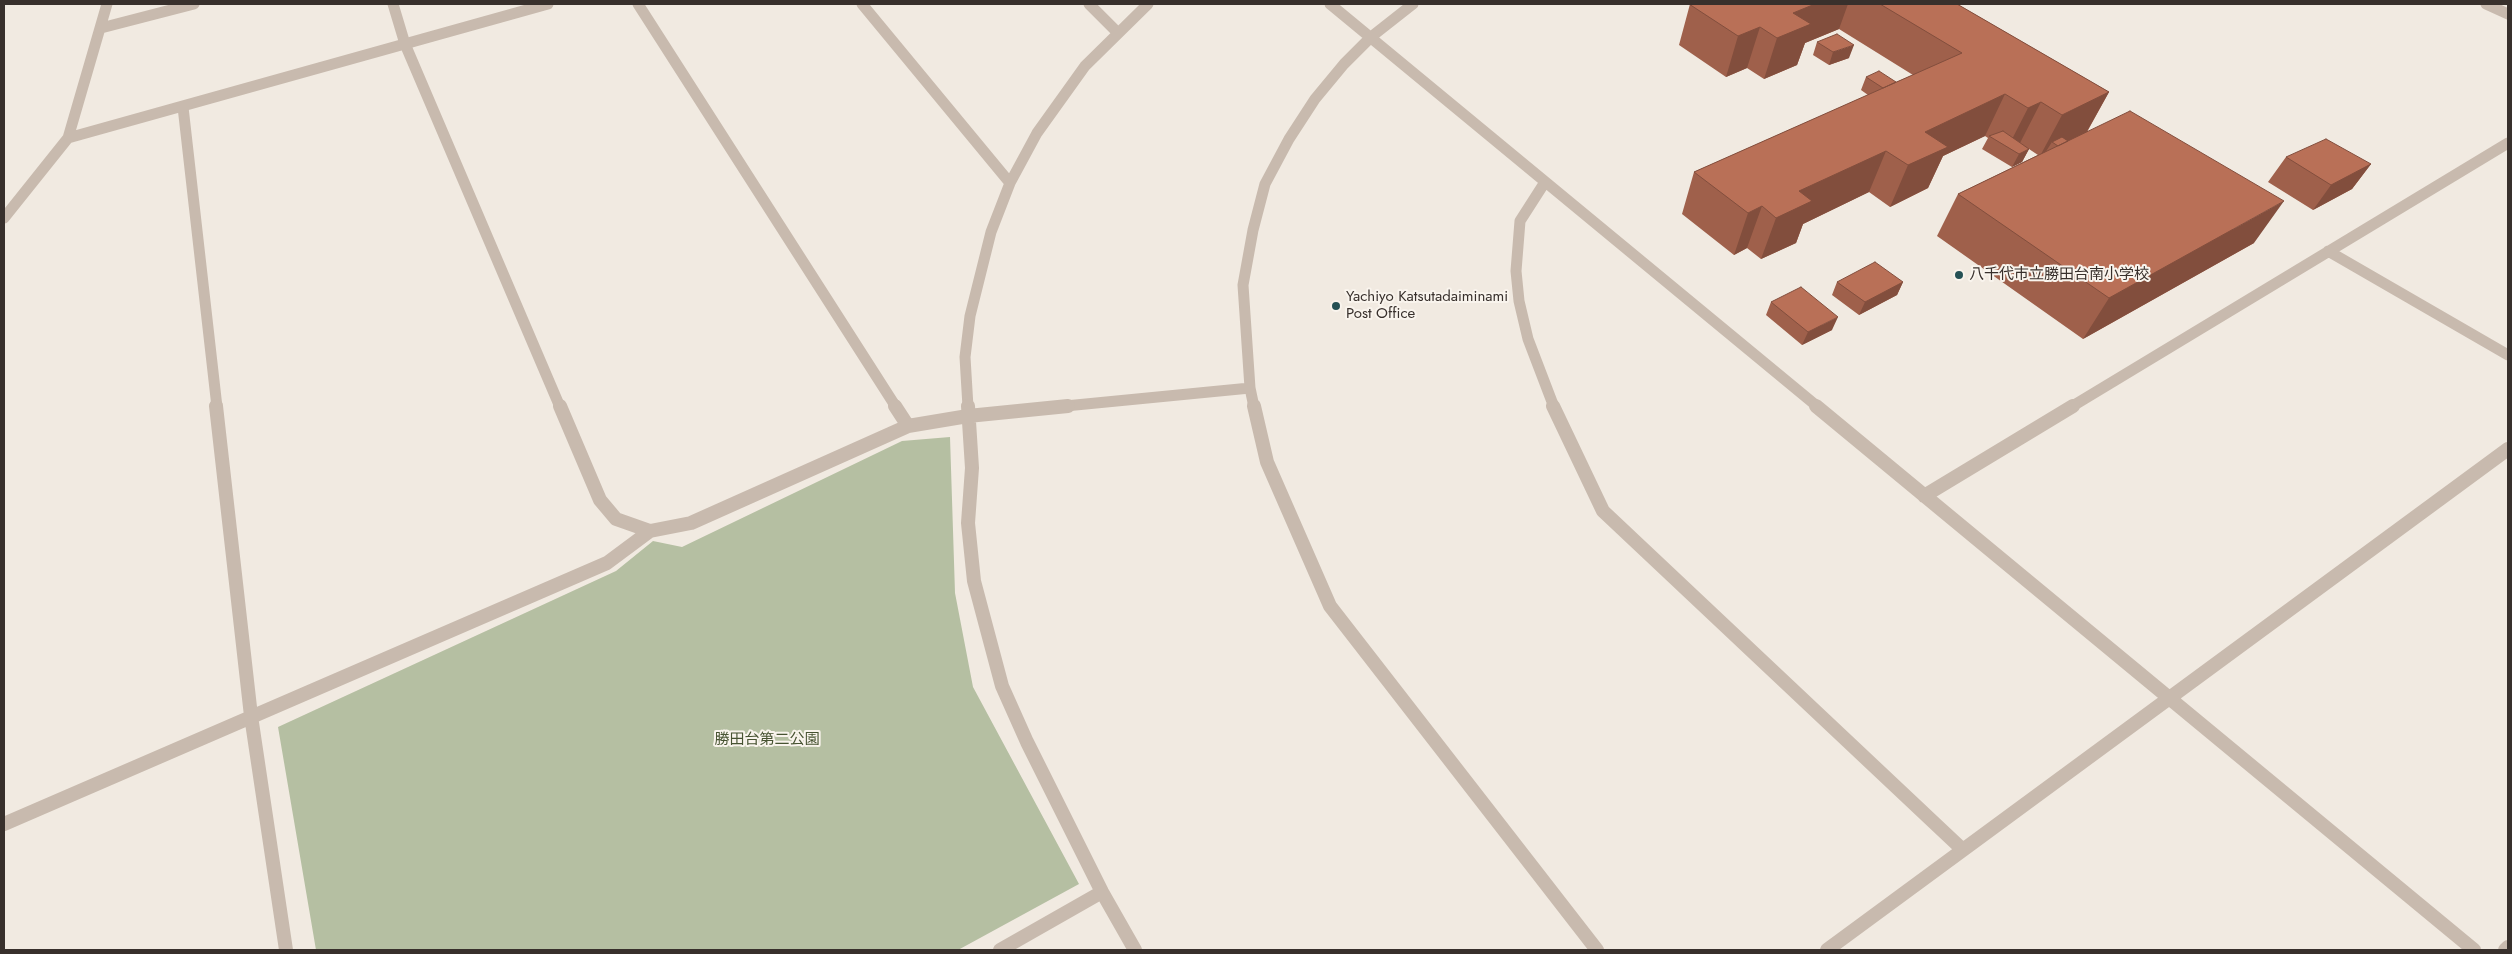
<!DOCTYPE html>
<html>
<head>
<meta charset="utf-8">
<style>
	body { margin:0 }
	#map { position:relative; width:2512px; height:954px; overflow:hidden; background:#f1eae1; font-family:Jost,sans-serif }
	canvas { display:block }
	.frame { position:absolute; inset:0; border:5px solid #38302c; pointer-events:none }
</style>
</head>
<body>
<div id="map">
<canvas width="2512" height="954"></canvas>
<div class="frame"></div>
</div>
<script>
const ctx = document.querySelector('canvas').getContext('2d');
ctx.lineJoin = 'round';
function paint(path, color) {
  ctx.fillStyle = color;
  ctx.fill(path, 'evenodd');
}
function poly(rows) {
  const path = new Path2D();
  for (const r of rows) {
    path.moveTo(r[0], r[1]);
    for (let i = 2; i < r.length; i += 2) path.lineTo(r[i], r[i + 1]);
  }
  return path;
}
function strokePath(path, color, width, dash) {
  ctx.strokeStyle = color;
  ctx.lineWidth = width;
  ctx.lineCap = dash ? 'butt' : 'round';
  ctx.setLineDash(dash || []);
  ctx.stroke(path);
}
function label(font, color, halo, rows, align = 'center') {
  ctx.font = font + ' Jost,"Noto Sans JP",sans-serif';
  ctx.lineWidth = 4;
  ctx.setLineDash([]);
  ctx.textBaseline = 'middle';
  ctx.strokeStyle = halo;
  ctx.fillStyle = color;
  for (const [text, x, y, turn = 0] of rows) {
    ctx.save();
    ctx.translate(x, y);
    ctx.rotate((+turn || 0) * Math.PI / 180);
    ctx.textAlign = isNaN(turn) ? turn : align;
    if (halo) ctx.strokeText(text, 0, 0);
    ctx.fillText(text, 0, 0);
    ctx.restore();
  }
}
paint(poly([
	[950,437,955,593,973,687,1079,884,958,950,316,950,278,727,616,571,653,541,682,547,902,441]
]), '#b5bfa2');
strokePath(poly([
	[393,4,405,44,560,407],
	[638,4,896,407],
	[862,4,1010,183],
	[1089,4,1118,33],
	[1330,4,1818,407],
	[2486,4,2508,14],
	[101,28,194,4],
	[183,107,217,407],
	[68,138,548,4],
	[1545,182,1520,221,1516,271,1519,301,1528,339,1554,407],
	[4,218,68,138,107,4],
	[2328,251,2508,355],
	[968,407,965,357,970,316,991,232,1010,183,1037,133,1085,66,1148,4],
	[1055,407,1250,388],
	[1254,407,1250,388,1243,285,1253,230,1265,184,1289,139,1315,99,1344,64,1371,37,1413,4],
	[2071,407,2508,143]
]), '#c8baae', 11);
strokePath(poly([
	[216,406,251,716,286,950],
	[560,406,600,500,616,519,650,531],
	[895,406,908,426],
	[968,406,972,468,968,523,974,581,1002,686,1027,742,1102,892,1135,950],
	[1254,406,1267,462,1330,606,1597,950],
	[1553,406,1603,511,1963,850],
	[1816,406,2474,950],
	[1924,496,2073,406],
	[4,824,607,563,650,531,691,523,908,426,968,416,1068,406],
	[1000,950,1102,892],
	[1827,950,2508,449],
	[2505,950,2508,947]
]), '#c8baae', 14);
paint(poly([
	[1690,4,1957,4,2109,92,2087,132,2254,243,2083,339,1937,236,1958,194,2038,155,2029,149,2022,162,2012,167,1982,149,1988,138,1985,136,1943,156,1928,188,1890,207,1869,192,1803,224,1796,243,1761,259,1747,248,1734,255,1682,214,1694,172,1868,95,1861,90,1866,77,1896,82,1913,75,1839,29,1805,43,1797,65,1764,79,1747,68,1726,77,1679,45],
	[1817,42,1849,58,1829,65,1813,55],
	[2286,157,2371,164,2352,189,2313,210,2268,182],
	[1837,282,1903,282,1897,295,1859,315,1832,295],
	[1771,302,1832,330,1802,345,1766,315]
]), '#9f604b');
paint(poly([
	[1815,4,1848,4,1839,29,1805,43,1797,65,1764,79,1777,38,1793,13],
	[1760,27,1747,68,1726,77,1738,36],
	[1854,45,1849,58,1829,65,1833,52],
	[2109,92,2086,133,2059,146,2052,142,2045,153,2040,156,2062,115],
	[2005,94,1985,136,1943,156,1928,188,1890,207,1908,165,1925,132],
	[2041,102,2020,143,2008,147,2028,108],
	[2029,149,2022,162,2012,167,2019,154],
	[1886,151,1869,192,1803,224,1796,243,1761,259,1776,218,1799,191],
	[2371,164,2352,189,2313,210,2331,185],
	[2284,201,2254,243,2083,339,2109,298],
	[1762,206,1747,248,1734,255,1748,213],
	[1903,282,1897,295,1859,315,1865,302],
	[1838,317,1832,330,1802,345,1808,332]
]), '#824e3d');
const building = poly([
	[1689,4,1815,4,1793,13,1811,24,1777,38,1760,27,1738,36,1689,4],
	[1880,4,1957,4,2109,92,2062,115,2041,102,2028,108,2005,94,1925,132,1948,147,1908,165,1886,151,1799,191,1812,201,1776,218,1762,206,1748,213,1694,172,1962,53,1880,4],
	[1837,34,1854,45,1833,52,1817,42,1837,34],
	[1879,71,1896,82,1883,88,1866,77,1879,71],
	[2130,111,2284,201,2109,298,1958,194,2130,111],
	[2003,131,2029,149,2019,154,1989,136,2003,131],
	[2062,137,2068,141,2058,146,2052,142,2062,137],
	[2326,139,2371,164,2331,185,2286,157,2326,139],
	[1875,262,1903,282,1865,302,1837,282,1875,262],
	[1801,287,1838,317,1808,332,1771,302,1801,287]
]);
paint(building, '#b97057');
strokePath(building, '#824e3d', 1);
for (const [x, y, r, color] of [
	[1959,275,5,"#255155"],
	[1336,306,5,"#255155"]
]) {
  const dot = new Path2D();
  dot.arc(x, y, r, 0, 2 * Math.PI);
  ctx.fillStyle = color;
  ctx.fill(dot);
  strokePath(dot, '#f9f4ed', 2);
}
label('15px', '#38302c', '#f9f4ed', [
	["八千代市立勝田台南小学校",1969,275],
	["Yachiyo Katsutadaiminami",1346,297],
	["Post Office",1346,314]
], 'left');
label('15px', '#475332', '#f9f4ed', [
	["勝田台第二公園",767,740]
]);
</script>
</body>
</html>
